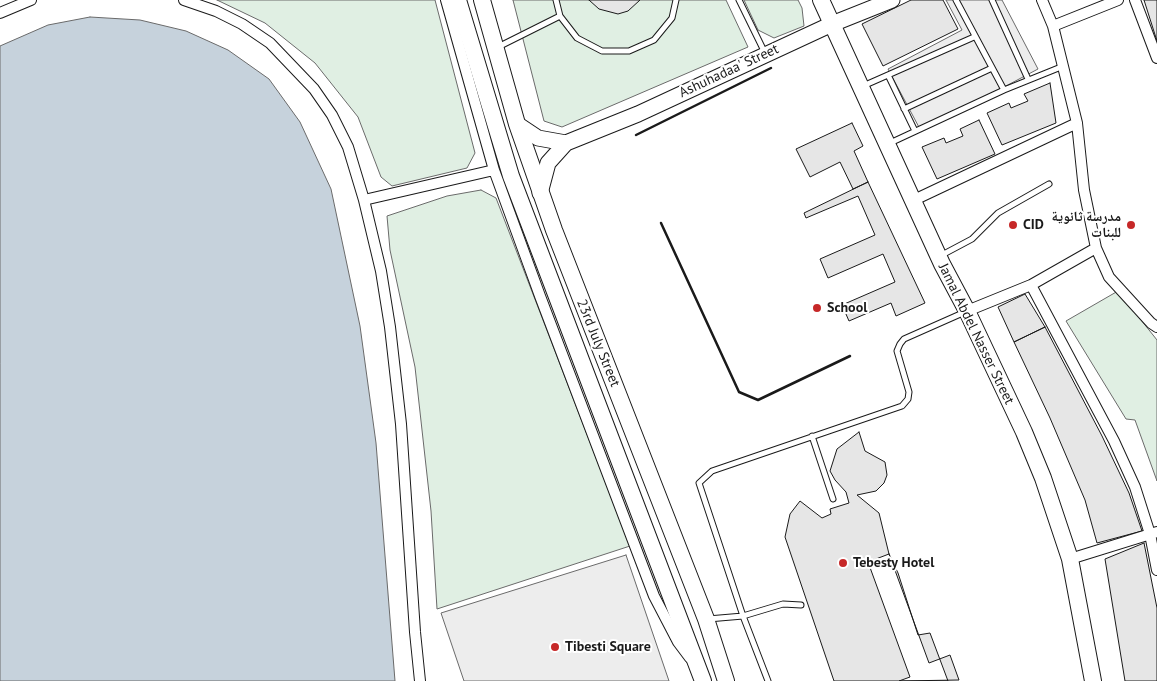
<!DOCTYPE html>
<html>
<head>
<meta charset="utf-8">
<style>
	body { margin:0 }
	canvas { display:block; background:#fff }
</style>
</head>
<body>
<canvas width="1157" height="681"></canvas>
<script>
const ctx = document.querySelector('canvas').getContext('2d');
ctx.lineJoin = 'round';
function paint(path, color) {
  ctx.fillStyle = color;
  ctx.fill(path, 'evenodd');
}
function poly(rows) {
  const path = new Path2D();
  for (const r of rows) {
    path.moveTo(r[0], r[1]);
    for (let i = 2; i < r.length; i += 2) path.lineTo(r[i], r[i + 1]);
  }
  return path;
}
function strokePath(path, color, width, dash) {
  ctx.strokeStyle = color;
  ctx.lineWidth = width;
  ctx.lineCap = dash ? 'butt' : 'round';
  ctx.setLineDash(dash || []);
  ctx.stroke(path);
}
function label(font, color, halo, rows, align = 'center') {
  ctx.font = font + ' "PT Sans","Noto Naskh Arabic",sans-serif';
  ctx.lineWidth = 4;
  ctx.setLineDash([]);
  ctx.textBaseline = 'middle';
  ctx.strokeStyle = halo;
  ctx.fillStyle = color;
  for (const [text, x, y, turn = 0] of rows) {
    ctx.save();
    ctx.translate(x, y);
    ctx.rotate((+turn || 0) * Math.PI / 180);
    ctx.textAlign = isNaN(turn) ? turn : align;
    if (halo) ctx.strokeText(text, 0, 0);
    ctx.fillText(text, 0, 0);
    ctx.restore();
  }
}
const green = poly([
	[217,0,435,0,475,153,467,168,392,186,381,177,358,117,315,63,265,23,217,0],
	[513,0,726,0,748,47,562,127,544,121,513,0],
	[744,0,798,0,802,8,804,26,774,38,758,30,744,0],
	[481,190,496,198,630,546,437,609,431,511,415,367,390,250,387,216,447,196,481,190],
	[1118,291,1157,340,1157,481,1135,420,1126,419,1066,321,1118,291]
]);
paint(green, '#e0efe3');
strokePath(green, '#6a6a6a', 1);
const parking = poly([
	[946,0,1002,0,1038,69,921,131,888,69,962,30,946,0],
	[626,555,669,681,464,681,441,613,626,555]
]);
paint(parking, '#ededed');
strokePath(parking, '#6a6a6a', 1);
const water = poly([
	[90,17,140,20,186,31,228,50,269,79,300,122,331,189,360,326,376,443,395,681,0,681,0,46,48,25,90,17]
]);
paint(water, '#c6d2dc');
strokePath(water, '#6a6a6a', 1);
const building = poly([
	[589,0,640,0,628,11,618,14,599,9,589,0],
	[911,0,943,0,958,29,883,66,862,24,911,0],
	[1144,0,1157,0,1157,41,1144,0],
	[1050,83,1056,123,1002,145,987,113,1009,103,1011,108,1028,101,1024,94,1050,83],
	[979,120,995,154,937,179,922,147,944,138,946,143,963,136,960,129,979,120],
	[852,123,863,146,854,151,868,182,853,189,840,162,810,177,796,149,852,123],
	[868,182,925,303,896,316,891,303,849,321,842,305,895,282,883,254,828,278,820,259,875,235,858,196,806,218,804,213,868,182],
	[1025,294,1045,327,1014,342,998,307,1025,294],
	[1045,327,1102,436,1129,493,1142,531,1097,543,1085,500,1050,418,1014,342,1045,327],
	[859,432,865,451,885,462,887,475,884,483,876,491,857,495,879,513,889,554,898,573,918,635,930,633,948,681,834,681,785,537,790,514,800,501,822,518,831,514,830,509,849,503,846,492,835,480,830,471,837,449,859,432],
	[1144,543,1157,608,1157,681,1125,681,1105,559,1144,543],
	[889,554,929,663,950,655,959,680,899,681,910,677,868,562,889,554]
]);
paint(building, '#e6e6e6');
strokePath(building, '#1a1a1a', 1);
const lane = poly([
	[556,0,560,16,577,38,602,51,629,51,654,40,672,18,676,0],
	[739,0,765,53],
	[956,0,1004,90],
	[992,0,1028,79],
	[498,47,560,16],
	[888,75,915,131],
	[863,86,974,37],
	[904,109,992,68],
	[890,143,1004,90,1061,67],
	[940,256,972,239,998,213,1049,184],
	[812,436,833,499],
	[708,619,743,616,783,604,801,605],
	[768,681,743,616,699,483,712,471,902,406,908,399,909,392,897,351,900,344,904,339,965,312]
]);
const street = poly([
	[184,0,216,11,242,24,270,43,314,89,332,115,348,147,364,200,381,271,390,327,401,424,415,632,420,681],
	[1042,0,1053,26,1077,123,1084,190,1096,248,1109,277,1151,323,1157,327],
	[1135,0,1157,58],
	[0,13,31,0],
	[1053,26,1118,0],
	[494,170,540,296,654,596,678,642,690,658],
	[364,200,494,170,446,0],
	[914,200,1077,123],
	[1031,285,1114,441,1135,487,1150,534,1157,570],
	[967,311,1031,285,1096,248],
	[1070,559,1157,532]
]);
const secondary = poly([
	[517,124,538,138,566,143],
	[540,193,548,163,566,143,638,114,832,24,892,0]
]);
const primary = poly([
	[458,0,511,176,703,681],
	[482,0,517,124,554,230,706,619,726,681],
	[821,0,942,264,967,311,1024,432,1043,478,1070,559,1093,681]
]);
strokePath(lane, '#1a1a1a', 7);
strokePath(street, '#1a1a1a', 12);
strokePath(secondary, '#1a1a1a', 17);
strokePath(primary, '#1a1a1a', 18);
strokePath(lane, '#fff', 5);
strokePath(street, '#fff', 10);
strokePath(secondary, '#fff', 15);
strokePath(primary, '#fff', 16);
strokePath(poly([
	[636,135,771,68],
	[661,223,739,392,758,400,850,356]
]), '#1a1a1a', 2.5);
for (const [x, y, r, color] of [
	[1013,225,5,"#c62828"],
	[1131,225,5,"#c62828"],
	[817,308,5,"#c62828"],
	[843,563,5,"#c62828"],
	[555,647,5,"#c62828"]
]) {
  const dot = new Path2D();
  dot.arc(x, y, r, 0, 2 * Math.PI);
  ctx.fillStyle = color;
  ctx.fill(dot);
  strokePath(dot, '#fff', 2);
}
label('14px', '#1a1a1a', '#fff', [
	["Ashuhadaa' Street",729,71,-25],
	["Jamal Abdel Nasser Street",976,334,64],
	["23rd July Street",598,343,68]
]);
label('bold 14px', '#1a1a1a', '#fff', [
	["مدرسة ثانوية",1121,217,"right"],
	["للبنات",1121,233,"right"],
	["CID",1023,225],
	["School",827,308],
	["Tebesty Hotel",853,563],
	["Tibesti Square",565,647]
], 'left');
</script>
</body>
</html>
